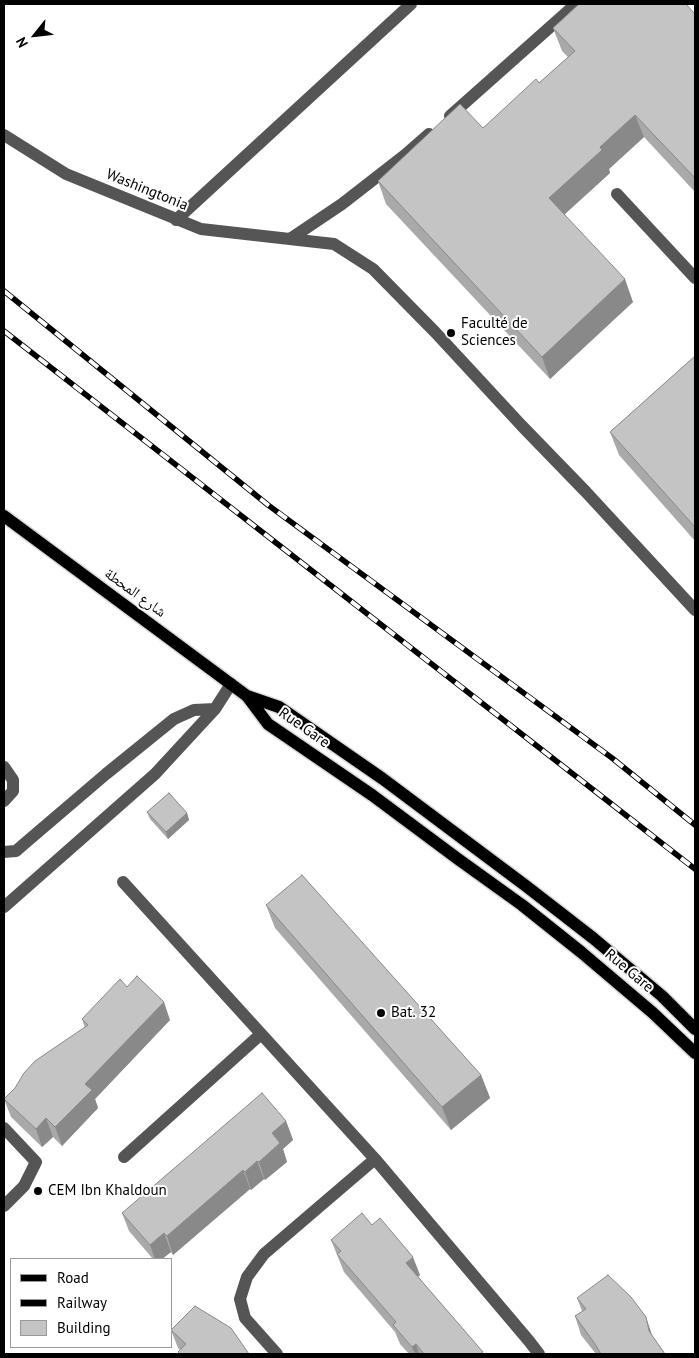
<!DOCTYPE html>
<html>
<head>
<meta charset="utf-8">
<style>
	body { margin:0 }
	#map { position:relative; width:699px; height:1358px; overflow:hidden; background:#fff; font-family:"PT Sans",sans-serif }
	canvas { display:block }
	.frame { position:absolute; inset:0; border:5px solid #000; pointer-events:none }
	.legend { position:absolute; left:10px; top:1258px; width:162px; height:90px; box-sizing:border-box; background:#fff; border:1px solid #999; margin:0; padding:6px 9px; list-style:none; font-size:15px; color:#000 }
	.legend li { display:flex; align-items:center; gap:10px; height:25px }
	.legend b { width:25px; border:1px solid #999 }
	.north { position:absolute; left:10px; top:10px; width:50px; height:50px; -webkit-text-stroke:4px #fff; paint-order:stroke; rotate:241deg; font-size:14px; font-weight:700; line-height:20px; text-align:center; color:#000 }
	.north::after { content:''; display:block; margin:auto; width:18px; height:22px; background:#000; clip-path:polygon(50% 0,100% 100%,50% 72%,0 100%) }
</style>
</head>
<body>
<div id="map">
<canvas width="699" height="1358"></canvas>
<div class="frame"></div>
<ul class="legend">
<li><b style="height:6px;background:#000"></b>Road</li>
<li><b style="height:6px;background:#000"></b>Railway</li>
<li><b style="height:14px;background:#c4c4c4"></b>Building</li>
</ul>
<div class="north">N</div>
</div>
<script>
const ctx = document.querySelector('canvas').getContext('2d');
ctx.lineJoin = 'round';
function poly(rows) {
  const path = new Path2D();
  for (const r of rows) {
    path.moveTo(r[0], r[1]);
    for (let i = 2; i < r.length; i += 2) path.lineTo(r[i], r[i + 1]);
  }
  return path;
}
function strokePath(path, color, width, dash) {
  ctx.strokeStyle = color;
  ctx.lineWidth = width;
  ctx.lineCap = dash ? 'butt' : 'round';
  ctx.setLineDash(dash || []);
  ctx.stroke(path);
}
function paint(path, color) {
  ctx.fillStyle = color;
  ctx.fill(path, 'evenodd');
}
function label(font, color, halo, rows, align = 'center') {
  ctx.font = font + ' "PT Sans","Noto Naskh Arabic",sans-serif';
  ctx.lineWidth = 4;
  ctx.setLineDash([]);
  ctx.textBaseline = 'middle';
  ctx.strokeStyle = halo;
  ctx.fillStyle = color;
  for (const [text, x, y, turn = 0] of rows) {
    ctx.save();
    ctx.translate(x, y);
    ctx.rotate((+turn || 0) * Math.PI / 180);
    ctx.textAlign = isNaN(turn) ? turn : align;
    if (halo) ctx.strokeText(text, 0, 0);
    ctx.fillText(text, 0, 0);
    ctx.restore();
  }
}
const major = poly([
	[4,516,247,696,268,724,372,795,458,859,522,905,581,952,653,1013,695,1053],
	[247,696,279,707,383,779,526,886,593,938,662,996,695,1029]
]);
strokePath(major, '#dbdbdb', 15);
strokePath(poly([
	[450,116,576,4],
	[4,135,66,174,201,229,334,244,373,269,435,332,522,426,586,492,695,610],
	[617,194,695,278],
	[176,220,411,4],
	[290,239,342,204,405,155,429,134],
	[4,767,13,780,13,791,4,801],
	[4,852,16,851,24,844,106,774,174,719,194,710,215,709],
	[123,882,375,1159,529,1341,539,1354],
	[4,907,155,774,215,709,231,684],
	[4,1128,36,1162,24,1186,4,1206],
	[124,1157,261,1034],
	[277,1354,245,1318,240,1299,247,1277,264,1254,375,1159]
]), '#555', 12);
strokePath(major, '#000', 12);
const rail = poly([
	[4,291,268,505,612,758,695,825],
	[4,331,695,869]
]);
strokePath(rail, '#000', 5.5);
strokePath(rail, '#fff', 4, [11]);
paint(poly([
	[695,14,695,192,644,137,609,169,610,173,564,215,633,302,550,379,386,204,378,181,483,128,539,83,568,57,562,51,553,28],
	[695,356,695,541,619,455,610,432],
	[147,812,187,813,189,820,168,839,150,819],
	[266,905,481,1075,490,1098,451,1130,275,928],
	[127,987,170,1020,95,1099,98,1108,62,1146,53,1137,42,1147,11,1117,4,1099,15,1088,85,1028,82,1019],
	[286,1121,293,1140,283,1149,287,1162,265,1180,264,1179,251,1190,250,1189,173,1255,171,1252,162,1259,153,1259,129,1231,122,1213],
	[331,1240,420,1275,418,1277,484,1354,409,1354,400,1344,395,1332,344,1272],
	[577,1298,653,1337,665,1354,596,1354,581,1335,575,1316,582,1311],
	[171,1330,249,1354,178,1354,178,1352,180,1350,178,1348]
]), '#a9a9a9');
paint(poly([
	[635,115,644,137,609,169,610,173,557,221,549,198,600,147],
	[625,279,633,302,550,379,542,357],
	[187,813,189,820,168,839,166,832],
	[164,1002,170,1020,95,1099,98,1108,62,1146,55,1127,85,1084],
	[481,1075,490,1098,451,1130,442,1107],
	[46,1118,53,1137,42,1147,36,1129],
	[286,1121,293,1140,283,1149,287,1162,265,1180,259,1162,272,1133],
	[257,1161,264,1179,251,1190,245,1172],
	[243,1170,250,1189,173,1255,167,1236],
	[164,1233,171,1252,162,1259,155,1259,150,1245],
	[413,1257,420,1275,412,1282,406,1263],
	[646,1317,652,1335,655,1350,649,1331],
	[416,1344,419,1354,415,1354,412,1347]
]), '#898989');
const building = poly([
	[579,4,686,4,695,14,695,178,635,115,600,147,602,150,549,198,625,279,542,357,378,181,460,104,483,128,536,79,539,83,575,51,553,28,579,4],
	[695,356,695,527,610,432,695,356],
	[169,793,187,813,166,832,147,812,169,793],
	[302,875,481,1075,442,1107,266,905,302,875],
	[137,976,164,1002,85,1084,92,1090,55,1127,46,1118,36,1129,4,1099,15,1088,24,1073,35,1061,88,1025,82,1019,120,979,127,987,137,976],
	[262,1093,286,1121,272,1133,280,1143,259,1162,257,1161,245,1172,243,1170,167,1236,164,1233,150,1245,122,1213,262,1093],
	[362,1213,372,1225,380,1218,413,1257,406,1263,483,1352,480,1354,424,1354,416,1344,412,1347,393,1325,396,1322,337,1254,341,1251,331,1240,362,1213],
	[608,1275,631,1297,646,1317,649,1331,665,1354,601,1354,595,1344,575,1316,586,1309,577,1298,608,1275],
	[195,1306,231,1328,249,1354,180,1354,178,1352,186,1344,171,1330,195,1306]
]);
paint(building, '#c4c4c4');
strokePath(building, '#898989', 1);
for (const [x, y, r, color] of [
	[451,333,5,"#000"],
	[381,1013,5,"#000"],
	[38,1191,5,"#000"]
]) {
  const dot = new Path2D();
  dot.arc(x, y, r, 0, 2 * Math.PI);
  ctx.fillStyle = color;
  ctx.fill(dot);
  strokePath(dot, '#fff', 2);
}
label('15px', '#000', '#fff', [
	["Washingtonia",147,190,22],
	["شارع المحطة",135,593,36],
	["Rue Gare",304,728,35],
	["Rue Gare",629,971,40]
]);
label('15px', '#000', '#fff', [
	["Faculté de",461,324],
	["Sciences",461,341],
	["Bat. 32",391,1013],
	["CEM Ibn Khaldoun",48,1191]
], 'left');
</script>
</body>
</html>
